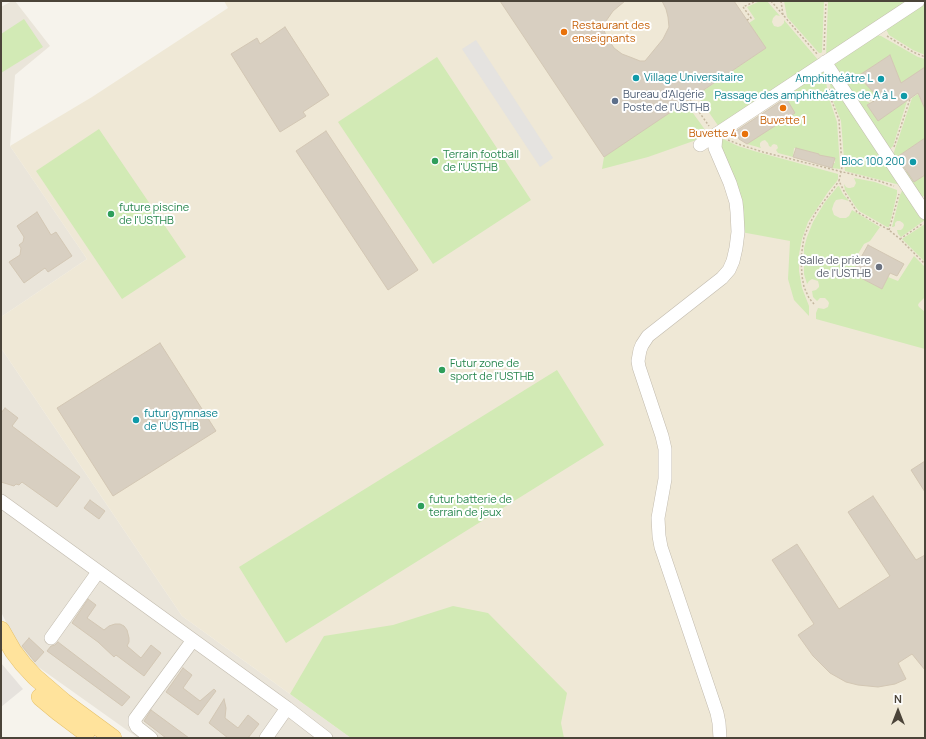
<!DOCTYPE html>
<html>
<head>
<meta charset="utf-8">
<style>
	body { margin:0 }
	#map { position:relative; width:926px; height:739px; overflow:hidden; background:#f6f3ec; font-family:Manrope,sans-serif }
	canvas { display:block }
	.frame { position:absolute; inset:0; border:2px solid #4b4439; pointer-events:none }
	.north { position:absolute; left:878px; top:691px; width:40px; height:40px; -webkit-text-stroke:3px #fff; paint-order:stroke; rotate:0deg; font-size:11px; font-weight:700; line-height:16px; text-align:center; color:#4b4439 }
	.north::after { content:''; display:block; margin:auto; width:14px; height:18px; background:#4b4439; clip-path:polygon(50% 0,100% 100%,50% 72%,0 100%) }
</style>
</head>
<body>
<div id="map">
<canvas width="926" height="739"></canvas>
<div class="frame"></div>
<div class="north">N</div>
</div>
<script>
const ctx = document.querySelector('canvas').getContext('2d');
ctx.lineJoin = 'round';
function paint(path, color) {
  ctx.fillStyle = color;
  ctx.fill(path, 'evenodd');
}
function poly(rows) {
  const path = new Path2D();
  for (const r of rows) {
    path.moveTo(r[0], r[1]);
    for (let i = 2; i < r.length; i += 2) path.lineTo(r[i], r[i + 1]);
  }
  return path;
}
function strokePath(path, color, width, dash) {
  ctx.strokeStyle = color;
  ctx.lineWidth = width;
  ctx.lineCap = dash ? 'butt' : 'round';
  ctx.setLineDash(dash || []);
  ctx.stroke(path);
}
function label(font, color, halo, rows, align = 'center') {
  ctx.font = font + ' Manrope,sans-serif';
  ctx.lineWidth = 4;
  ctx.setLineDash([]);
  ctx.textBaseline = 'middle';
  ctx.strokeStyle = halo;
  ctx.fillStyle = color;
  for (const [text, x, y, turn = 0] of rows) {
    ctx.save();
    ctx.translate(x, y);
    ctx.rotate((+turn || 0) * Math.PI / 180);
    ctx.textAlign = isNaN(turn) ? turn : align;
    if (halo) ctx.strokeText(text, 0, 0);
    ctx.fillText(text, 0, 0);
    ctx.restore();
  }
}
paint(poly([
	[12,1,15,1,50,46,15,75,10,146,87,259,1,317,1,7],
	[1,348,182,616,351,738,138,738,34,664,19,648,1,612]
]), '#eae5da');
paint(poly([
	[1,663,23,689,1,707]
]), '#e6e2dd');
paint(poly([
	[224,1,925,1,925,738,351,738,182,616,1,348,1,317,87,259,10,146,92,97,228,8]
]), '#efe8d6');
paint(poly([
	[760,1,767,1,780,16,776,15,773,18,772,22,774,26,778,27,781,26,784,23,784,20,819,61,719,127,697,95,766,48,749,23,755,19,747,7],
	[784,1,824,1,822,52,821,53,819,53,787,17],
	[828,1,910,1,826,57],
	[925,3,925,55,913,50,889,35,886,29],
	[24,19,43,47,1,73,1,34],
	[876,35,881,36,918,57,925,59,925,67,901,83,890,55,858,76,879,98,876,100,850,92,832,65],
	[437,57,531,200,433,264,338,122],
	[825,70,826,83,830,101,837,122,840,167,840,169,832,168,833,163,835,163,835,158,828,157,818,159,819,154,794,148,793,157,778,153,776,150,778,148,777,145,774,144,772,145,771,147,769,146,768,143,765,140,762,141,760,143,760,146,761,148,747,144,794,113,787,100,792,97,789,93],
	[829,79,900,185,845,171,841,121,833,101],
	[918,94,925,109,925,138,897,157,904,168,902,169,893,155,912,98],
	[853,96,871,103,867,105,878,120,907,101,893,146,889,150],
	[685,102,708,134,702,138,648,157,602,169,604,157],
	[99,129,186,257,122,299,36,171],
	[721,138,738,146,754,151,838,174,838,179,837,181,828,192,808,222,802,239,799,254,799,271,802,288,809,306,809,316,794,300,788,279,790,241,741,232,720,148],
	[907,171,914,182,925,175,925,195,921,198,904,173],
	[854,178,875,182,897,190,897,194,889,227,887,227,859,211,855,206,845,190,844,184,846,187,848,188,850,188,854,187,856,183],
	[838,186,839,186,843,194,849,201,842,199,836,200,834,203,832,209,834,215,840,218,846,218,849,216,852,210,880,227,870,241,864,244,855,259,859,262,855,270,863,274,861,278,882,289,888,277,898,281,914,256,925,267,925,297,919,303,918,305,919,307,925,312,925,349,816,319,816,313,818,308,824,309,828,307,829,303,828,301,825,298,820,298,817,301,813,297,812,291,816,290,819,287,819,285,818,281,812,279,809,281,807,284,804,274,804,248,807,237,813,222,825,202],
	[902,191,905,191,925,218,925,220,901,237,898,234,897,230,901,230,903,228,904,225,903,223,900,221,897,221,895,223,895,226,893,227,892,227,900,195],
	[925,224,925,262,902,239],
	[557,370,604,445,286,643,239,567],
	[453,606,488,613,567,693,561,723,564,738,351,738,290,694,324,636,393,625]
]), '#d2eab5');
paint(poly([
	[476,40,553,158,540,167,462,49]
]), '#e5e3e0');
const building = poly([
	[500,1,625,1,613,11,606,21,604,25,604,30,606,36,614,48,622,54,630,57,640,61,645,61,663,39,669,27,668,17,666,9,662,1,734,1,766,48,604,157,500,1],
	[285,27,329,95,303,112,306,116,280,132,231,54,257,38,260,44,285,27],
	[890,55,901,83,925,67,925,109,918,93,878,121,867,105,879,98,858,76,890,55],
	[786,98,795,113,747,144,739,139,736,131,786,98],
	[326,131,418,270,388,290,296,151,326,131],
	[925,138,925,175,914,182,897,157,925,138],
	[796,148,819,154,819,155,835,158,832,168,793,157,796,148],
	[37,212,51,235,56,232,72,256,48,272,45,268,24,283,9,262,20,255,21,248,19,245,23,242,24,237,17,226,37,212],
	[868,245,904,264,897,276,890,273,882,289,861,278,863,274,854,270,868,245],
	[160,343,216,431,113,496,57,408,160,343],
	[5,408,18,418,12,426,80,477,57,507,22,482,19,485,16,484,14,486,1,482,1,413,5,408],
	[925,461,925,492,911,470,925,461],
	[873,496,916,560,925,555,925,670,912,654,898,663,906,679,895,684,878,687,858,685,846,682,830,673,813,656,798,635,814,624,772,560,797,544,839,609,890,576,848,512,873,496],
	[90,500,105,511,99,519,84,508,90,500],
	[88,599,96,605,87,618,104,630,109,626,115,624,120,624,124,626,127,630,129,638,129,642,127,646,141,658,151,645,161,653,144,676,116,655,114,657,98,642,72,623,88,599],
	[29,638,44,652,35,662,22,646,29,638],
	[58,642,130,697,122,706,47,651,51,646,55,645,58,642],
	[183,668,192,675,183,688,200,701,214,689,216,691,198,715,166,692,183,668],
	[224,699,226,708,225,718,238,728,248,715,259,724,248,738,228,738,209,723,224,699],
	[151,710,189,738,166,738,144,721,151,710]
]);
paint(building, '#d8cfc1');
strokePath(building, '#d3c7b4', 1);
const minor = poly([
	[825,62,925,213],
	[716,135,715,148,730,183,736,202,737,212,738,232,736,248,733,261,729,270,722,278,648,336,642,345,640,350,638,361,639,367,662,436,665,449,665,479,658,518,659,536,661,547,717,713,719,723,720,738],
	[700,145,918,1],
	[1,501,287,708,326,738],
	[51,638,98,572],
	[151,738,137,727,135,723,135,719,193,640],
	[266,738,287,708]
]);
const major = poly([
	[1,630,13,651,23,664,35,677,64,702,113,738],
	[40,697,58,712,86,733]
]);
strokePath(minor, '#c2bbae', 14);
strokePath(major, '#e6c16a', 18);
strokePath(poly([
	[771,1,817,54],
	[781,1,783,15],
	[747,20,751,18,743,7,756,1],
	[887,36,913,52,925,57],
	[824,50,826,1],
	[829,89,831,99,839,120,842,167,839,181,845,193,857,212,889,230,900,239,925,264],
	[861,97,874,101],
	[690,99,709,126],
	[728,140,741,145,763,152,879,181,894,186],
	[894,147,910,99],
	[889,230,899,194],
	[900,239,922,224],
	[814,304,809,298,804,287,802,276,801,258,804,237,809,225,816,212,839,181]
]), '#c4b79f', 1.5, [2, 2]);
strokePath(minor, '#fff', 13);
strokePath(major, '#ffe39c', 17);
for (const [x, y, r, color] of [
	[564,32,4,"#e8710a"],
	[636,78,4,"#0f9aa8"],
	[881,79,4,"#0f9aa8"],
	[904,96,4,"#0f9aa8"],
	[615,101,4,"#5c6f8a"],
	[783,108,4,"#e8710a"],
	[745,134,4,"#e8710a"],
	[435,161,4,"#2e9e5b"],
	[913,162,4,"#0f9aa8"],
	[111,214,4,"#2e9e5b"],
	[879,267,4,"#6b7280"],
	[442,370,4,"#2e9e5b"],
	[136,420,4,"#0f9aa8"],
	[421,506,4,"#2e9e5b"]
]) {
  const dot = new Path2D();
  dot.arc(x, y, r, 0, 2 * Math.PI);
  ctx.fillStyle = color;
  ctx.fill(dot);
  strokePath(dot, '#fff', 1.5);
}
label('11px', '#c56008', '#fff', [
	["Restaurant des",572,26],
	["enseignants",572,39],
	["Buvette 1",783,121,"center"],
	["Buvette 4",737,134,"right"]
], 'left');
label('11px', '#0d838f', '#fff', [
	["Village Universitaire",644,78,"left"],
	["Amphithéâtre L",873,79],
	["Passage des amphithéâtres de A à L",896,96],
	["Bloc 100 200",905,162],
	["futur gymnase",144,414,"left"],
	["de l'USTHB",144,427,"left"]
], 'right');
label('11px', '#4e5e75', '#fff', [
	["Bureau d'Algérie",623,95],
	["Poste de l'USTHB",623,108]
], 'left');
label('11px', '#27864d', '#fff', [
	["Terrain football",443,155],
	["de l'USTHB",443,168],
	["future piscine",119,208],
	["de l'USTHB",119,221],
	["Futur zone de",450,364],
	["sport de l'USTHB",450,377],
	["futur batterie de",429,500],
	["terrain de jeux",429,513]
], 'left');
label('11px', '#5b616d', '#fff', [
	["Salle de prière",871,261],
	["de l'USTHB",871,274]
], 'right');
</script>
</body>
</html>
